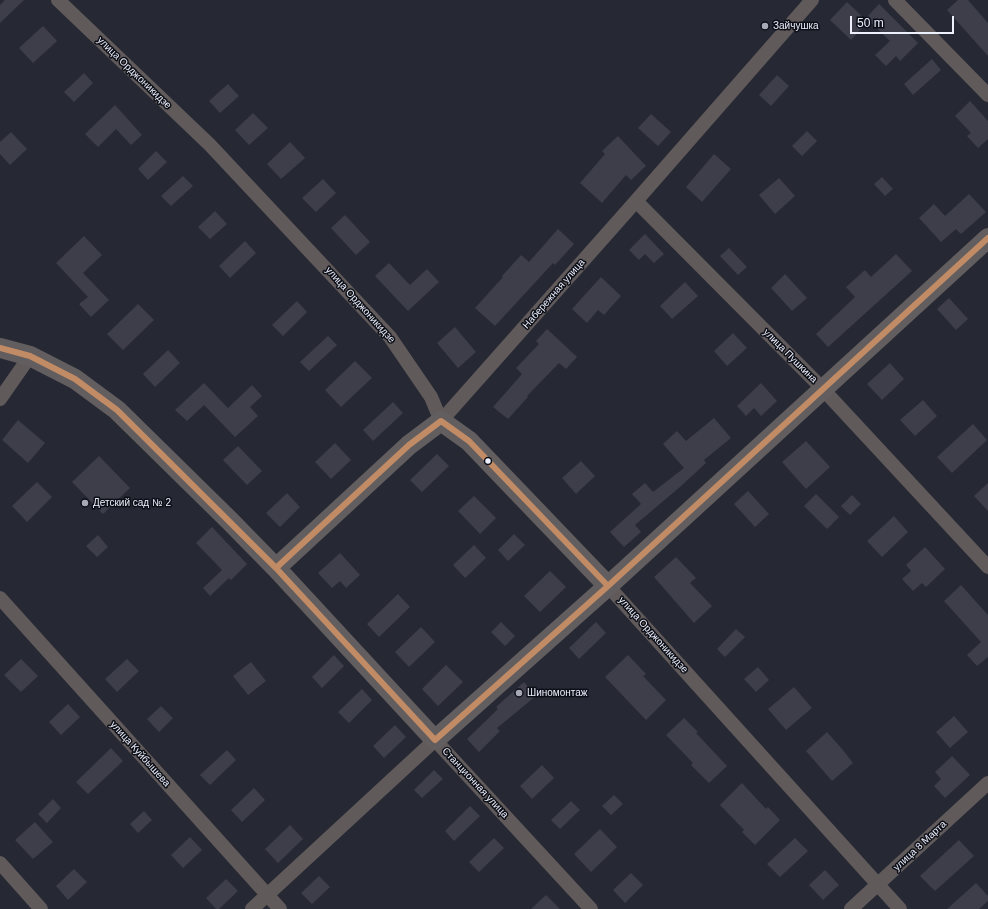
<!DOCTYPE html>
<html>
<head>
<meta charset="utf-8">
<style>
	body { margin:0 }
	#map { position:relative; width:988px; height:909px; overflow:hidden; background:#262833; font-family:Helvetica,sans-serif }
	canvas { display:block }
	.scale { position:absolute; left:850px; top:16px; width:104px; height:18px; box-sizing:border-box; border:2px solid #edf0fd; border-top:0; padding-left:5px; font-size:12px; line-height:14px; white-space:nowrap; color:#edf0fd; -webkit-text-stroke:3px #0d0f17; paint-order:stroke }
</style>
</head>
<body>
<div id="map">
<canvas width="988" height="909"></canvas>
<div class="scale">50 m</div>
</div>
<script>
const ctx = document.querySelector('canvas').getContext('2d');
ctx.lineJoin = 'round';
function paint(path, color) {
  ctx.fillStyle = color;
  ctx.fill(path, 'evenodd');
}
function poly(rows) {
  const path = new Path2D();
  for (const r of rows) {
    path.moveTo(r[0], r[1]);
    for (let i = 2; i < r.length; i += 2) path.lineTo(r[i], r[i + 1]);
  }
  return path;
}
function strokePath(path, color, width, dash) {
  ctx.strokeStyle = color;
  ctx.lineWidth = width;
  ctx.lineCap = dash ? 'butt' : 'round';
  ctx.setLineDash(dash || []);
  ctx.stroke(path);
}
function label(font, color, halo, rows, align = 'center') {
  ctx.font = font + ' Helvetica,sans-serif';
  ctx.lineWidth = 3;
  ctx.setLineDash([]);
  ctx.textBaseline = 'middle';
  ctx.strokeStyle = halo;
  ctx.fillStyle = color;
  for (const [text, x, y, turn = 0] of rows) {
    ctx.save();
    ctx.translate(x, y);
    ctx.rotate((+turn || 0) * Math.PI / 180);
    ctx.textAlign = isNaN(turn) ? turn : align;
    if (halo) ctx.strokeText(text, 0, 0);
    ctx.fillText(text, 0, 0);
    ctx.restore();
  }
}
paint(poly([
	[5,0,24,0,0,23,0,5],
	[958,0,968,0,988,23,988,56,947,10],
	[847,2,868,22,851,40,830,20],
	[879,4,918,43,900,61,896,56,886,66,875,55,890,41,866,18],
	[43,26,57,41,33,63,19,48],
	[932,59,941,70,913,95,904,84],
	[84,73,93,83,74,102,64,92],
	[777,75,789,86,771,106,759,95],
	[228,84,239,96,220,113,209,101],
	[970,101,988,121,988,139,978,148,967,136,971,133,955,116],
	[115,105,142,135,131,145,116,129,98,147,85,134],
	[253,113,268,128,249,145,235,130],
	[651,114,671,132,658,146,638,128],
	[807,131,817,141,802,156,792,146],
	[11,132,27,149,10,165,0,154,0,142],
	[618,136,646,166,631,180,626,175,602,203,580,183,605,154,602,151],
	[290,142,305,158,281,179,267,164],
	[156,151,167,162,148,180,138,169],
	[714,154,731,169,702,202,686,187],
	[183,176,193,186,171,206,161,196],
	[882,177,893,189,885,196,874,184],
	[779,178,795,196,775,214,759,195],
	[323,179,336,193,316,212,302,198],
	[969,194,986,212,961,234,956,229,941,242,919,218,934,204,945,216],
	[215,211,227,224,210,239,198,227],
	[345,215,370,242,356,255,331,228],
	[558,229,574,244,555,265,553,263,495,326,475,308,503,277,502,276,521,255,529,262],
	[645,234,664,254,654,263,645,254,639,260,629,250],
	[84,236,102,255,83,273,109,300,91,317,79,304,88,297,56,263],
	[245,241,256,253,230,278,219,266],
	[729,248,747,267,738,275,720,256],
	[896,254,912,271,828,347,816,334,855,297,846,287,865,270,871,277],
	[389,263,410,285,427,269,439,282,408,311,375,276],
	[785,274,807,298,792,311,771,288],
	[601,277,621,296,604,315,598,310,587,323,572,309],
	[685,282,698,296,672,319,660,306],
	[949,298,968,319,956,330,937,309],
	[297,301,307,312,283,336,272,325],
	[138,304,154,320,123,350,107,334],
	[455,327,476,352,458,368,437,343],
	[547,329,577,357,566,369,559,363,527,396,528,397,508,419,493,407,522,374,516,368,539,344,536,341],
	[733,333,747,348,727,366,714,351],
	[328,336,337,345,309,371,300,362],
	[168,350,180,363,155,387,143,374],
	[355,361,372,378,341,407,325,390],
	[890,363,904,379,882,400,867,384],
	[204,383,228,408,252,385,262,396,250,407,258,416,235,437,204,405,187,421,175,410],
	[761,383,777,401,761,416,754,408,746,416,737,406],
	[923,400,937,416,915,436,900,420],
	[393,402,403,413,373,441,363,430],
	[714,418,731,438,704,460,706,463,680,487,635,525,641,532,624,547,610,532,641,504,632,494,645,483,653,492,684,468,663,444,677,431,686,441],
	[18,420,45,443,28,463,2,440],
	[973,424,987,440,952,473,937,457],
	[806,441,830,467,806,489,782,462],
	[335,443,351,460,331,479,315,462],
	[238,446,262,471,247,485,223,460],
	[437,454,449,466,422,492,410,480],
	[99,456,130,488,103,514,72,482],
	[581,461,595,476,576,494,562,478],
	[37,482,52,497,27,522,12,506],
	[988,483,988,511,974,496],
	[748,491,769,514,755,527,734,504],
	[287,493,300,507,280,527,266,513],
	[816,494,839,517,827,529,804,506],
	[852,495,861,504,850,515,841,506],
	[474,496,496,518,480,534,458,511],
	[894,516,908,532,882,557,867,541],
	[212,527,247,564,231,580,229,578,210,596,203,588,222,570,196,543],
	[514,534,525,545,508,561,498,550],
	[98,535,108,547,97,557,86,546],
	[474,545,486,558,465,578,453,565],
	[925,547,945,569,926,587,922,583,913,591,902,579,911,571,906,565],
	[340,553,360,575,346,588,340,581,332,588,318,573],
	[676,557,696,578,690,583,712,606,694,623,654,577],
	[550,571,566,587,540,612,524,596],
	[961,585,988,615,988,657,977,666,967,655,981,642,944,601],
	[398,594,410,607,379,637,367,624],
	[501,622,515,636,505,646,491,632],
	[596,622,606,633,579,659,569,648],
	[421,627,435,642,409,667,395,652],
	[736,629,745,637,725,657,717,649],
	[334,655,344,666,322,688,312,677],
	[628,655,646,674,643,676,666,700,646,720,605,677],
	[21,659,38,676,21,692,4,675],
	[127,659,139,671,117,692,105,679],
	[251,662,266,681,248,695,233,676],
	[446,665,463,682,438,706,422,689],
	[758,667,769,680,756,692,744,679],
	[524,682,536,696,497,728,500,731,479,752,467,739,498,709,496,707],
	[794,687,812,708,786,730,768,709],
	[362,689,372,700,349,723,338,712],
	[68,704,80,717,61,735,49,722],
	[161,706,173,718,159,732,147,719],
	[954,716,968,732,950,748,936,732],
	[684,718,698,732,696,733,727,766,709,783,691,765,693,763,666,735],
	[395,725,406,737,384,758,373,746],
	[827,732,843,750,853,763,832,781,806,751],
	[111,748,123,761,88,794,76,782],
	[227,750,236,760,210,785,200,775],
	[952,756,970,775,945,798,934,786,941,779,935,772],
	[542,765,554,778,532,799,520,786],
	[434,770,443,779,422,798,414,790],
	[742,783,766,809,768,807,780,820,755,845,742,832,744,830,720,805],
	[254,788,265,800,242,822,231,810],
	[614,795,623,804,611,815,602,806],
	[53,799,61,808,47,823,38,814],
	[571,801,580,810,560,829,551,820],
	[470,806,480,816,454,841,445,831],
	[144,811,152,820,138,833,130,824],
	[35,822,53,842,33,859,15,840],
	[290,825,303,839,278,863,265,849],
	[600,829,617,847,591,872,574,854],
	[190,837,202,850,183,868,171,855],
	[494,838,504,848,479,872,469,862],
	[795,838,808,851,780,877,767,864],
	[959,840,974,856,935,891,920,876],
	[74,869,87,882,68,900,56,886],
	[825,870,839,885,823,900,809,885],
	[631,873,643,885,625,903,613,890],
	[319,876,330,887,312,904,301,893],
	[226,879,238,891,219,909,216,909,206,898],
	[976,883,988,896,988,901,979,909,947,909],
	[546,895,560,909,531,909]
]), '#3d3e49');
strokePath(poly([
	[58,0,210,145,390,337,431,397,441,421,636,201,812,0],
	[895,0,988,95],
	[636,201,819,385,988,567],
	[0,399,30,356],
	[608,586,900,909],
	[0,598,280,909],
	[0,863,41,909],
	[252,909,435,740,591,909],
	[851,909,988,783]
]), '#615a5b', 14);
strokePath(poly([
	[0,348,30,356,75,379,117,410,230,521,276,568,435,740,608,586,988,238],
	[276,568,409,445,441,421,469,441,608,586]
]), '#625d5f', 20);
strokePath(poly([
	[0,348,30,356,75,379,117,410,276,568,435,740,608,586,988,238],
	[276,568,409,445,441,421,469,441,608,586]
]), '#c18c65', 6);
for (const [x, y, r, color] of [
	[765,26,4,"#a7aab6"],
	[488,461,3.5,"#edf0fd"],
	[85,503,4,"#a7aab6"],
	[519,693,4,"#a7aab6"]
]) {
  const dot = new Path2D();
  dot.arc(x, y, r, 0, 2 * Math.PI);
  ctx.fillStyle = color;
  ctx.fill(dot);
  strokePath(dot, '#0d0f17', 1.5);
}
label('10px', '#edf0fd', '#0d0f17', [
	["Зайчушка",773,26],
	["Детский сад № 2",93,503],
	["Шиномонтаж",527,693]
], 'left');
label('10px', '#edf0fd', '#0d0f17', [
	["улица Орджоникидзе",134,73,44],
	["Набережная улица",554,294,-49],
	["улица Орджоникидзе",360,305,48],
	["улица Пушкина",790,356,45],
	["улица Орджоникидзе",653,635,48],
	["улица Куйбышева",140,754,48],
	["Станционная улица",475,783,47],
	["улица 8 Марта",920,846,-43]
]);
</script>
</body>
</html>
